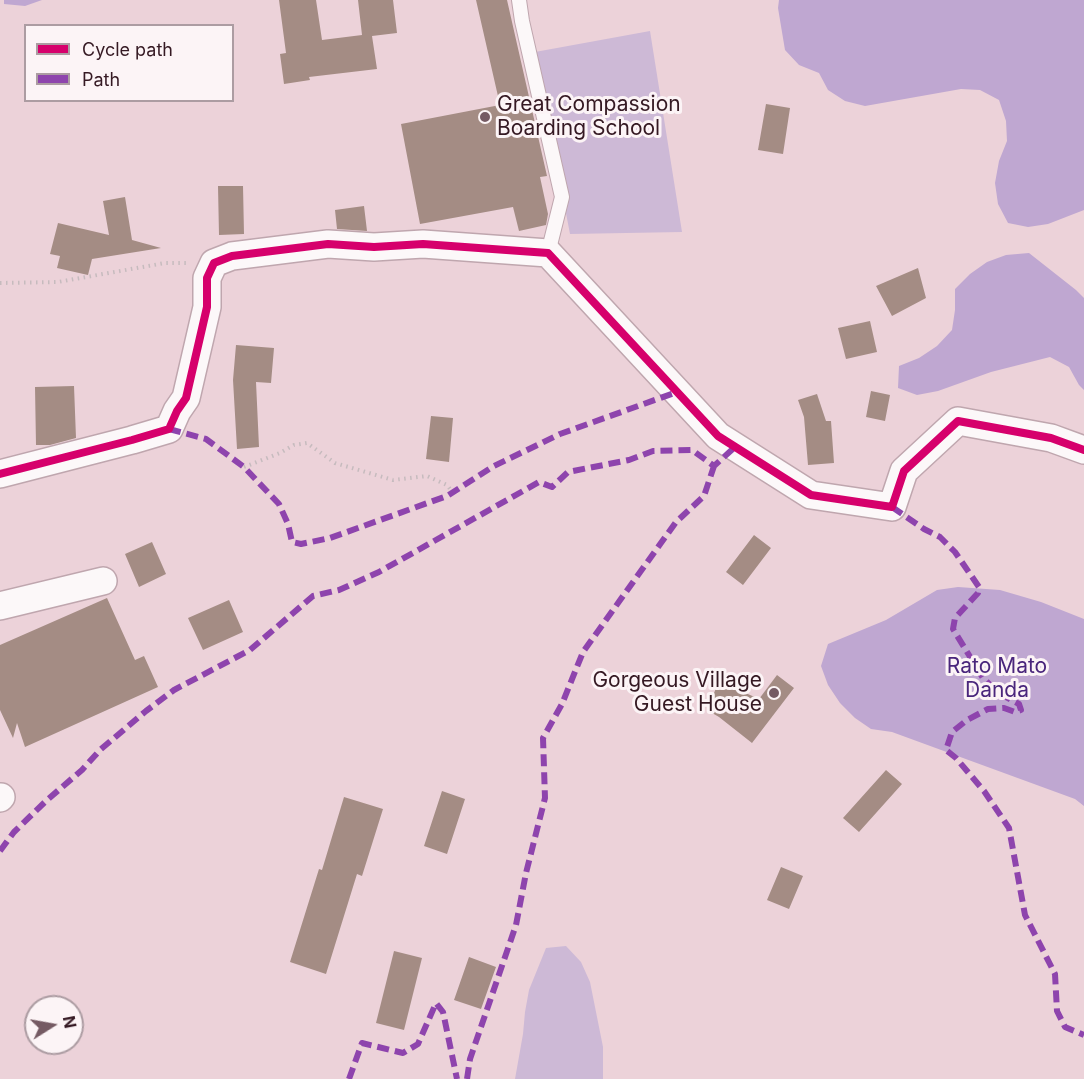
<!DOCTYPE html>
<html>
<head>
<meta charset="utf-8">
<style>
	body { margin:0 }
	#map { position:relative; width:1084px; height:1079px; overflow:hidden; background:#ecd2d9; font-family:Inter,sans-serif }
	canvas { display:block }
	.legend { position:absolute; left:24px; top:24px; width:210px; height:78px; box-sizing:border-box; background:#fcf4f6; border:2px solid #ac9ca2; margin:0; padding:8px 10px; list-style:none; font-size:18px; color:#351923 }
	.legend li { display:flex; align-items:center; gap:12px; height:30px }
	.legend b { width:30px; border:2px solid #ac9ca2 }
	.north { position:absolute; left:24px; top:995px; width:60px; height:60px; box-sizing:border-box; background:#fcf4f6; border:2px solid #ac9ca2; border-radius:50%; rotate:79deg; font-size:16px; font-weight:700; line-height:24px; text-align:center; color:#351923 }
	.north::after { content:''; display:block; margin:auto; width:21px; height:27px; background:#755a63; clip-path:polygon(50% 0,100% 100%,50% 72%,0 100%) }
</style>
</head>
<body>
<div id="map">
<canvas width="1084" height="1079"></canvas>
<ul class="legend">
<li><b style="height:8px;background:#d6006c"></b>Cycle path</li>
<li><b style="height:8px;background:#8e44ad"></b>Path</li>
</ul>
<div class="north">N</div>
</div>
<script>
const ctx = document.querySelector('canvas').getContext('2d');
ctx.lineJoin = 'round';
function paint(path, color) {
  ctx.fillStyle = color;
  ctx.fill(path, 'evenodd');
}
function poly(rows) {
  const path = new Path2D();
  for (const r of rows) {
    path.moveTo(r[0], r[1]);
    for (let i = 2; i < r.length; i += 2) path.lineTo(r[i], r[i + 1]);
  }
  return path;
}
function strokePath(path, color, width, dash) {
  ctx.strokeStyle = color;
  ctx.lineWidth = width;
  ctx.lineCap = dash ? 'butt' : 'round';
  ctx.setLineDash(dash || []);
  ctx.stroke(path);
}
function label(font, color, halo, rows, align = 'center') {
  ctx.font = font + ' Inter,sans-serif';
  ctx.lineWidth = 6;
  ctx.setLineDash([]);
  ctx.textBaseline = 'middle';
  ctx.strokeStyle = halo;
  ctx.fillStyle = color;
  for (const [text, x, y, turn = 0] of rows) {
    ctx.save();
    ctx.translate(x, y);
    ctx.rotate((+turn || 0) * Math.PI / 180);
    ctx.textAlign = isNaN(turn) ? turn : align;
    if (halo) ctx.strokeText(text, 0, 0);
    ctx.fillText(text, 0, 0);
    ctx.restore();
  }
}
paint(poly([
	[650,31,682,232,570,234,535,52],
	[566,946,581,962,590,982,603,1047,603,1079,515,1079,523,1034,525,1012,529,990,546,948]
]), '#cdb9d6');
paint(poly([
	[4,0,42,0,25,6,4,4],
	[779,0,1084,0,1084,210,1048,224,1028,227,1008,223,998,204,995,183,999,161,1007,141,1006,121,999,100,980,90,961,89,865,106,845,101,828,90,819,73,799,65,785,50,778,8],
	[1029,253,1076,290,1084,298,1084,390,1079,385,1069,367,1050,357,991,372,938,391,917,395,898,388,899,366,919,358,937,346,952,330,955,310,955,289,970,274,987,262,1006,255],
	[958,587,1000,590,1041,602,1084,619,1084,806,1075,799,892,732,871,729,855,718,840,703,828,685,821,666,828,644,886,620,937,590]
]), '#bfa7d1');
paint(poly([
	[279,0,316,0,322,40,362,35,358,0,393,0,397,33,372,36,377,69,309,77,310,80,284,84,280,54,286,53],
	[476,0,507,0,547,176,540,177,548,214,546,225,519,231,513,207,420,224,401,124,500,105],
	[766,104,790,108,783,154,758,150],
	[218,186,243,186,244,234,219,235],
	[125,197,132,240,161,248,92,259,88,275,57,268,60,256,50,254,58,223,109,235,103,201],
	[364,206,367,231,337,229,335,210],
	[918,268,926,298,892,316,876,286],
	[870,321,877,352,846,359,838,328],
	[236,345,274,348,271,383,256,382,259,447,237,449,233,380],
	[74,386,76,438,50,445,36,445,35,387],
	[871,391,890,395,885,421,866,417],
	[817,394,826,421,831,421,834,463,808,465,804,417,798,400],
	[431,416,453,418,449,462,426,459],
	[754,535,771,548,743,585,726,572],
	[152,542,166,574,139,587,125,554],
	[107,598,135,660,144,656,158,687,25,747,17,723,13,738,0,710,0,645],
	[229,600,243,632,203,650,188,618],
	[777,675,794,688,752,743,719,717,707,710,719,681,759,699],
	[886,770,902,784,859,832,843,818],
	[442,791,465,799,447,854,424,846],
	[344,797,383,809,362,876,357,874,326,974,290,962,319,869,322,870],
	[781,867,803,876,789,909,767,900],
	[394,951,422,958,404,1030,376,1023],
	[469,957,496,967,481,1009,454,1000]
]), '#a48c84');
const service = poly([
	[519,0,522,21,562,197,548,253]
]);
const minor = poly([
	[0,474,132,440,169,429,177,411,186,398,207,307,207,278,214,263,232,256,328,244,374,247,423,244,548,253,718,436,811,495,892,507,904,471,958,421,1051,438,1084,450],
	[0,606,103,581],
	[0,798,1,797]
]);
strokePath(service, '#bfa6ae', 16);
strokePath(minor, '#bfa6ae', 30);
strokePath(poly([
	[0,283,58,282,165,263,187,263],
	[244,467,280,453,294,445,307,443,335,463,393,480,427,476,447,485,453,493]
]), '#c6bbbe', 4, [1.5, 4.5]);
strokePath(service, '#fcf8f9', 14);
strokePath(minor, '#fcf8f9', 27);
strokePath(poly([
	[169,429,206,439,244,467,279,504,288,524,292,542,301,544,330,538,447,496,494,466,560,434,677,392],
	[892,507,924,529,940,537,955,552,979,587,978,593,955,618,953,629,983,678,997,692,1019,704,1021,710,1015,712,1004,708,988,709,967,720,952,732,946,750,956,758,984,791,1009,828,1025,915,1055,974,1057,1011,1065,1027,1084,1035],
	[0,851,14,832,47,800,82,770,100,750,146,711,174,690,250,650,313,596,339,590,379,572,539,482,552,487,568,472,629,460,653,451,692,450,714,466,735,447],
	[349,1079,362,1043,403,1053,418,1044,436,1003,443,1012,457,1079],
	[467,1079,470,1059,516,925,526,873,545,798,543,738,562,704,583,652,676,522,704,496,714,466]
]), '#8e44ad', 6, [12, 6]);
strokePath(poly([
	[0,474,132,440,169,429,177,411,186,398,207,307,207,278,214,263,232,256,328,244,374,247,423,244,548,253,718,436,811,495,892,507,904,471,958,421,1051,438,1084,450]
]), '#d6006c', 8);
for (const [x, y, r, color] of [
	[485,117,6,"#755a63"],
	[774,693,6,"#755a63"]
]) {
  const dot = new Path2D();
  dot.arc(x, y, r, 0, 2 * Math.PI);
  ctx.fillStyle = color;
  ctx.fill(dot);
  strokePath(dot, '#fcf4f6', 2);
}
label('21px', '#351923', '#fcf4f6', [
	["Great Compassion",497,105],
	["Boarding School",497,129],
	["Gorgeous Village",762,681,"right"],
	["Guest House",762,705,"right"]
], 'left');
label('21px', '#4a267c', '#fcf4f6', [
	["Rato Mato",997,667],
	["Danda",997,691]
]);
</script>
</body>
</html>
